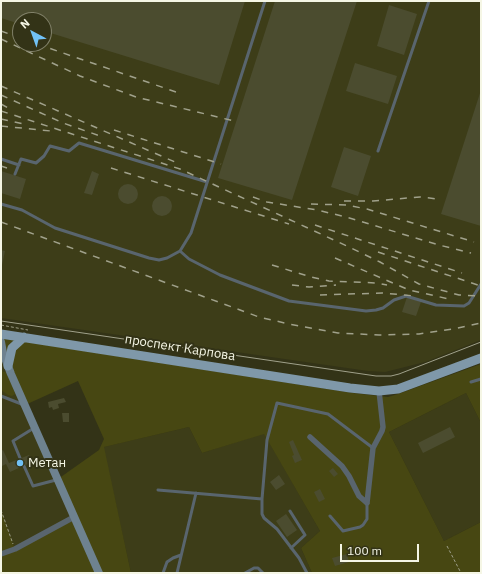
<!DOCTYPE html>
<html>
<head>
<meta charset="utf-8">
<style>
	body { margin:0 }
	#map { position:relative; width:482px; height:574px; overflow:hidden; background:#333317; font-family:"IBM Plex Sans",sans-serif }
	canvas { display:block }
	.frame { position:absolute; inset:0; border:2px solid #f5f6e5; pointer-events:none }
	.north { position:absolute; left:12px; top:12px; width:40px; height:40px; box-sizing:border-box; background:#333317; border:1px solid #818169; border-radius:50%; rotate:319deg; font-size:11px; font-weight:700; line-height:16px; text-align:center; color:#f5f6e5 }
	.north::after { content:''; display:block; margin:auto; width:14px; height:18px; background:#71c1f5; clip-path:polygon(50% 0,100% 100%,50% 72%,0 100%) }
	.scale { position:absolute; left:340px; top:544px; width:79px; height:18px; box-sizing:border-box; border:2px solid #f5f6e5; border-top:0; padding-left:5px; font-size:12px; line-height:14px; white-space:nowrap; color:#f5f6e5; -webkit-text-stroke:3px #333317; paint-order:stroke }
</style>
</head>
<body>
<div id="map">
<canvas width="482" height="574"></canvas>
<div class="frame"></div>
<div class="north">N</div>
<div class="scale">100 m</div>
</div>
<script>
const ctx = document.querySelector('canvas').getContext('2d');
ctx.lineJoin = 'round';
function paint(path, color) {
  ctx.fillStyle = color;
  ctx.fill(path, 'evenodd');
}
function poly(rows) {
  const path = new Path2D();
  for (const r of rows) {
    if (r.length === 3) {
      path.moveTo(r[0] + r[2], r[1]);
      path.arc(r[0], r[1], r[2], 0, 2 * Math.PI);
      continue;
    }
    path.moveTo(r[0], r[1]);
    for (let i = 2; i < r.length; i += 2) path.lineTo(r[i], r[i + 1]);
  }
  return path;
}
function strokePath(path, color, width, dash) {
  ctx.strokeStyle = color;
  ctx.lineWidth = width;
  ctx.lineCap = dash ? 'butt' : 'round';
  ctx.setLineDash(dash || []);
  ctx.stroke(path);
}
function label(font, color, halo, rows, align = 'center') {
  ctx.font = font + ' "IBM Plex Sans",sans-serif';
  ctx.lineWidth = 4;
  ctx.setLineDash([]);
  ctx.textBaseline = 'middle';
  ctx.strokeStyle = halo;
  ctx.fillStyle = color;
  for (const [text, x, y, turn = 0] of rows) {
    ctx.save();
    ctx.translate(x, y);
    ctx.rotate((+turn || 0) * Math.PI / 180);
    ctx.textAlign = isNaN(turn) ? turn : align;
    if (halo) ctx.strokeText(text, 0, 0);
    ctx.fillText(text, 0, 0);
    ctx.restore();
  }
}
paint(poly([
	[1,1,481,1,481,340,425,362,385,372,368,371,1,318],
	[20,20,44,20,44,44,20,44],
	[1,348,74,517,15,549,1,510],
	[466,393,481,423,481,522,444,541,389,432],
	[189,427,202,453,264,433,320,531,301,548,312,573,258,573,256,571,252,573,131,573,103,447]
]), '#3d3d18');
paint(poly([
	[1,338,353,393,379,396,388,397,398,394,481,364,481,423,466,393,389,432,444,541,481,522,481,573,312,573,301,548,320,531,264,434,202,453,189,427,104,447,131,573,1,573,1,510,15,549,74,517,58,479,99,450,104,439,78,381,25,405],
	[1,366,3,372,6,372,13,387,15,394,12,396,8,395,1,390]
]), '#474712');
paint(poly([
	[1,1,245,1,219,85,44,31,44,20,20,20,20,24,1,18],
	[275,1,357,1,292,200,218,178],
	[389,5,417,14,404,55,377,46],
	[355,63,397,76,388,104,346,91],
	[481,90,481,226,441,214],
	[344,147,371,156,358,196,331,187],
	[1,171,26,179,20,199,1,193],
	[92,171,99,174,92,195,84,193],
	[128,194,10],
	[162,206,10],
	[1,250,5,251,2,265,1,265],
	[407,297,421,302,416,316,402,312],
	[64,398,66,402,58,404,59,408,53,410,52,407,49,408,48,402],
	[62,413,69,413,69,422,63,422],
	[450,427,455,437,423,453,418,443],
	[293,440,302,460,295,463,292,456,294,455,289,442],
	[3,450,9,463,29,455,32,462,10,472,6,464,2,466,1,463,1,451],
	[333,468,338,474,334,477,329,471],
	[279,475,285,484,276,490,270,482],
	[320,489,325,499,319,502,314,492],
	[286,514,297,530,287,537,276,521],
	[347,554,349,562,335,566,332,558]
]), '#4b4c2f');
strokePath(poly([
	[1,325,28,330],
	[1,510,13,544],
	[447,546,461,573]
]), '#9d9e88', 1, [3, 2]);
strokePath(poly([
	[378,151,429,1],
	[1,159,19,165],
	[15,174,21,159,36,163,44,156,50,146,69,151,79,143,207,182],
	[1,204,22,210,55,228,149,258,159,260,167,258,180,251,191,233,265,1],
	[180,251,189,259,220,275,289,301,366,311,376,310,383,308,394,300,406,296,436,305,464,306,469,303,481,284],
	[471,382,481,379],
	[1,396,24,405],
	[20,458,13,441,34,428],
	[24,466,33,486,56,480],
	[158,490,262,499],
	[290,511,305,535,291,548],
	[330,516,343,531,360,527,363,525,367,519,367,503],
	[163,573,167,562,173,558,181,555],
	[177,573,196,493],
	[245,573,254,568,258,568,263,573],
	[307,573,299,558,277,529,264,518,262,514,262,499,267,440,277,403,328,414,373,448]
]), '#59656e', 3);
strokePath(poly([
	[310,437,342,466,349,476,359,496,367,503],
	[367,503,373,448,382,431,383,427,379,391],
	[1,554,15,549,74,517]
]), '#59656e', 5.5);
strokePath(poly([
	[1,342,3,353,11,374,99,573]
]), '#6e828f', 8);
strokePath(poly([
	[1,334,350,388,379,391,398,389,481,358],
	[8,366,12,348,24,337]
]), '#7f98a9', 9);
strokePath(poly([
	[1,321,376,376,391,376,399,374,481,342]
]), '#a0a18b', 1);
strokePath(poly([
	[1,31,20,38],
	[1,39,80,76,136,97,234,121],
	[37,44,179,93],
	[1,86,175,162],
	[1,95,63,123,103,137],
	[1,104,8,108],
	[1,111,180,169,349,247,380,262,419,284,459,295,481,296],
	[1,119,24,124],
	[1,126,51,131],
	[114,130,221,164],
	[1,166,7,168],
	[111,168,289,224],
	[253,197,267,202,317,210,346,217,439,245,471,253],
	[344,201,373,201,420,197,438,199],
	[311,204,346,205,367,209,474,242],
	[1,222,259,317,289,324,338,333,379,335,419,334,453,329,481,323],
	[315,225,462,273],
	[378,252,481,286],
	[335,258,409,290,449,299],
	[272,265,311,277,329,281,377,283,387,285],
	[292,285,309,287,336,285],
	[320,295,382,293,415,296]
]), '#a0a18b', 1.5, [7, 7]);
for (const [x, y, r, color] of [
	[20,463,4,"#71c1f5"]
]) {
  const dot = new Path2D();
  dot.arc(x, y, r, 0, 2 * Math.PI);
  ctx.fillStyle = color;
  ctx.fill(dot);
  strokePath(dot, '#333317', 1.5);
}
label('13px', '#f5f6e5', '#333317', [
	["проспект Карпова",180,348,9]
]);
label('13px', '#f5f6e5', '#333317', [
	["Метан",28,463]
], 'left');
</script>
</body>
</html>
